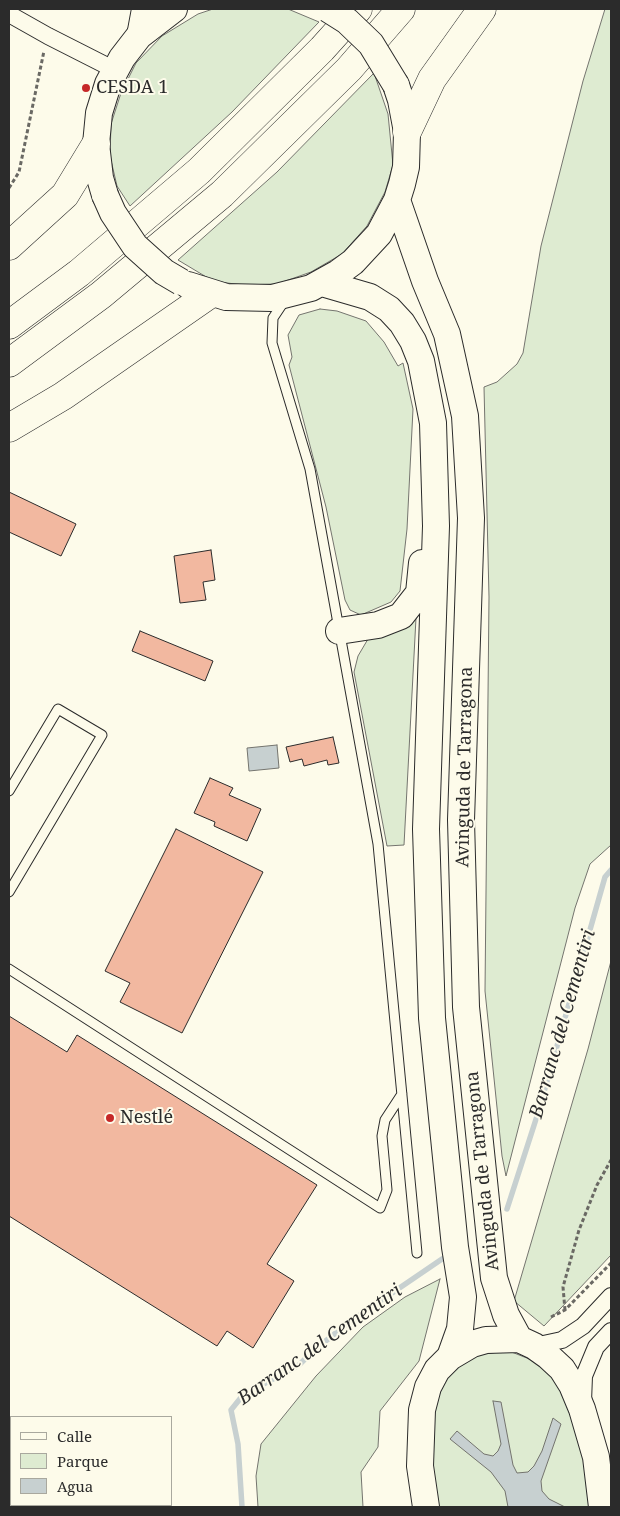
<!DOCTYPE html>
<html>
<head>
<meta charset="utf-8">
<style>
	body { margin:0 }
	#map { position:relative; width:620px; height:1516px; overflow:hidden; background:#fdfbea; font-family:"Noto Serif",serif }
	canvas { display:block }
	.frame { position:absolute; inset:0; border:10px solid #2b2b2b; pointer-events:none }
	.legend { position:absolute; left:10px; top:1416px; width:162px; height:90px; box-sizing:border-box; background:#fdfbea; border:1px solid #a9a89e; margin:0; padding:6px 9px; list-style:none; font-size:15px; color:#2b2b2b }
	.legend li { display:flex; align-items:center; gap:10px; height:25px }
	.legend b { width:25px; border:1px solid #a9a89e }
</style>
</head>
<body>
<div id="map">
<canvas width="620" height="1516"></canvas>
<div class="frame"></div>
<ul class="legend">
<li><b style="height:6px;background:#fdfbea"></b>Calle</li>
<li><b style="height:14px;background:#deebd1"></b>Parque</li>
<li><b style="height:14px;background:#c7d0d0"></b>Agua</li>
</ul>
</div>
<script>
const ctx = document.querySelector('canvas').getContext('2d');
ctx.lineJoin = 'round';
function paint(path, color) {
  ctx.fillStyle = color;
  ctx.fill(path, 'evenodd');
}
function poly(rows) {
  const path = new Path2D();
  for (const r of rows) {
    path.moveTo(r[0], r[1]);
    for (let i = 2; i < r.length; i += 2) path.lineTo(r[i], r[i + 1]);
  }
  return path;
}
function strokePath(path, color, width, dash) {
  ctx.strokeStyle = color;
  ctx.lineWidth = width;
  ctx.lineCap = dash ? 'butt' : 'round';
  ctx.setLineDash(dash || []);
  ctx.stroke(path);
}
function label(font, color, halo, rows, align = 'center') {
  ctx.font = font + ' "Noto Serif",serif';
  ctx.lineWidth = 4;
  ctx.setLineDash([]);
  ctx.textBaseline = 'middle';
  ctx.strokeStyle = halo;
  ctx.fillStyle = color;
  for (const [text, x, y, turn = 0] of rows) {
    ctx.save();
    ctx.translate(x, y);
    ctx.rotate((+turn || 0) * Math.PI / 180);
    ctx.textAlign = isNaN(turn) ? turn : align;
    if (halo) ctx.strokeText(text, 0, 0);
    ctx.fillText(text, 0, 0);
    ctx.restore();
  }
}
const green = poly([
	[213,9,288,9,319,22,232,112,130,206,117,186,110,156,111,124,121,93,136,63,162,36,198,14,213,9],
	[605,9,611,9,611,845,590,864,575,908,506,1176,502,1156,485,991,489,597,484,387,497,382,517,364,523,353,541,246,583,81,605,9],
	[374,73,388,114,393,165,385,192,367,226,342,254,311,272,277,284,242,285,213,281,178,260,277,172,374,73],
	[320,309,337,311,366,321,384,342,398,366,403,363,413,409,407,529,400,591,391,602,361,615,350,610,345,600,326,507,289,365,292,357,288,335,299,315,320,309],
	[416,618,404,845,387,846,354,672,358,656,368,639,402,627,416,618],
	[611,961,611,1255,544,1326,514,1301,588,1049,611,961],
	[440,1279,419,1361,380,1411,378,1447,361,1472,363,1507,258,1507,256,1476,261,1444,316,1376,363,1327,405,1297,440,1279],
	[509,1351,537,1362,548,1373,559,1387,572,1419,585,1464,591,1507,436,1507,432,1463,434,1410,441,1390,448,1376,461,1363,481,1354,509,1351]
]);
paint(green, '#deebd1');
strokePath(green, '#74746e', 1);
const water = poly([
	[277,745,279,768,249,771,247,748,277,745],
	[493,1401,501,1402,513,1465,517,1473,528,1472,534,1466,542,1451,553,1418,561,1424,541,1481,542,1491,549,1499,565,1507,508,1507,505,1491,491,1472,450,1439,457,1431,484,1454,493,1456,498,1451,501,1444,493,1401]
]);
paint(water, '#c7d0d0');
strokePath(water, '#74746e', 1);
strokePath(poly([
	[507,1209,538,1113,605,877,611,870],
	[242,1507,238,1444,231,1410,243,1395,299,1365,313,1351,351,1321,442,1259]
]), '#c7d0d0', 5.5);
const building = poly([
	[9,492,76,524,61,556,9,532,9,492],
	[211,550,215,580,203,582,206,600,180,603,174,556,211,550],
	[140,631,213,661,205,681,132,651,140,631],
	[333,737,339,763,328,765,327,760,304,766,302,759,290,762,286,747,333,737],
	[210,778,233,788,229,795,261,809,247,841,214,826,215,822,194,813,210,778],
	[176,829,263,872,182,1033,120,1002,130,983,105,971,176,829],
	[9,1016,67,1052,77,1035,317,1185,267,1264,294,1281,253,1348,227,1331,217,1346,9,1216,9,1016]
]);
paint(building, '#f2b8a0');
strokePath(building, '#2b2b2b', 1);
const lane = poly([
	[285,300,273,318,272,343,310,469,378,844,417,1253],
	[9,791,58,709,102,735,9,892],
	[9,969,380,1208,387,1190,382,1136,385,1120,402,1094]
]);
const street = poly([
	[9,14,48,36,115,70],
	[534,1346,562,1340,583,1326,611,1296],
	[583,1402,584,1376,596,1347,611,1331]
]);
const secondary = poly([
	[139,36,144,9]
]);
const primary = poly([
	[105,195,100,178,96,144,99,113,108,84,122,58,139,36,174,9],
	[397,200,425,281,447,334,465,416,471,518,461,820,466,1007,494,1278,506,1315,519,1339],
	[322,283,370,297,389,309,402,323,413,341,421,361,433,423,436,526,426,829,432,1018,455,1247,463,1297,460,1329,450,1357],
	[188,285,226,297,272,298,311,288,338,273,353,262,379,234,397,200,402,184,406,167,407,132,401,100,396,85],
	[339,631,378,625,401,616,419,593,422,563],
	[426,1507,420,1466,422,1410,428,1387,437,1370,450,1357,472,1344,486,1340,519,1339,534,1346,548,1356,562,1369,572,1385,582,1409,596,1457,602,1507]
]);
const highway = poly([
	[407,132,432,79,482,9],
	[9,246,65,195,96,144],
	[9,325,79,273,199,171,322,49,358,9],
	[9,363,101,295,222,194,349,69,401,9],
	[9,428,63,396,210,294]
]);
strokePath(lane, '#2b2b2b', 11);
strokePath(street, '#2b2b2b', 18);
strokePath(secondary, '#2b2b2b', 26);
strokePath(primary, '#2b2b2b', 28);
strokePath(highway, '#2b2b2b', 29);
strokePath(poly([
	[9,188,19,172,44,51],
	[565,1310,563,1287,579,1230,597,1185,611,1160],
	[551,1317,565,1310,611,1263],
	[9,1444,11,1446],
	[44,1505,45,1507]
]), '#6a6964', 3, [4, 2.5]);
strokePath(lane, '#fdfbea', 9);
strokePath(street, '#fdfbea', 16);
strokePath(secondary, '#fdfbea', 24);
strokePath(primary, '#fdfbea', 26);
strokePath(highway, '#fdfbea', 28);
const primaryBridge = poly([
	[328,9,347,21,371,44,396,85],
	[105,195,113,213,135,246,164,272,181,282]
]);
strokePath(primaryBridge, '#2b2b2b', 28, []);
strokePath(primaryBridge, '#fdfbea', 26);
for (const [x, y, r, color] of [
	[86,88,5,"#c62828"],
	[110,1118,5,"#c62828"]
]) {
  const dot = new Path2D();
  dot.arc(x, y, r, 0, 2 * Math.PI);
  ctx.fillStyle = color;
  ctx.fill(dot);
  strokePath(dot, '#fdfbea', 2);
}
label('18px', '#2b2b2b', '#fdfbea', [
	["CESDA 1",96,88],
	["Nestlé",120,1118]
], 'left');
label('18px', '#2b2b2b', '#fdfbea', [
	["Avinguda de Tarragona",465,767,-89],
	["Avinguda de Tarragona",483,1171,-96]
]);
label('italic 19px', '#2b2b2b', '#fdfbea', [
	["Barranc del Cementiri",563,1024,-74],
	["Barranc del Cementiri",320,1345,-35]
]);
</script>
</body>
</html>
